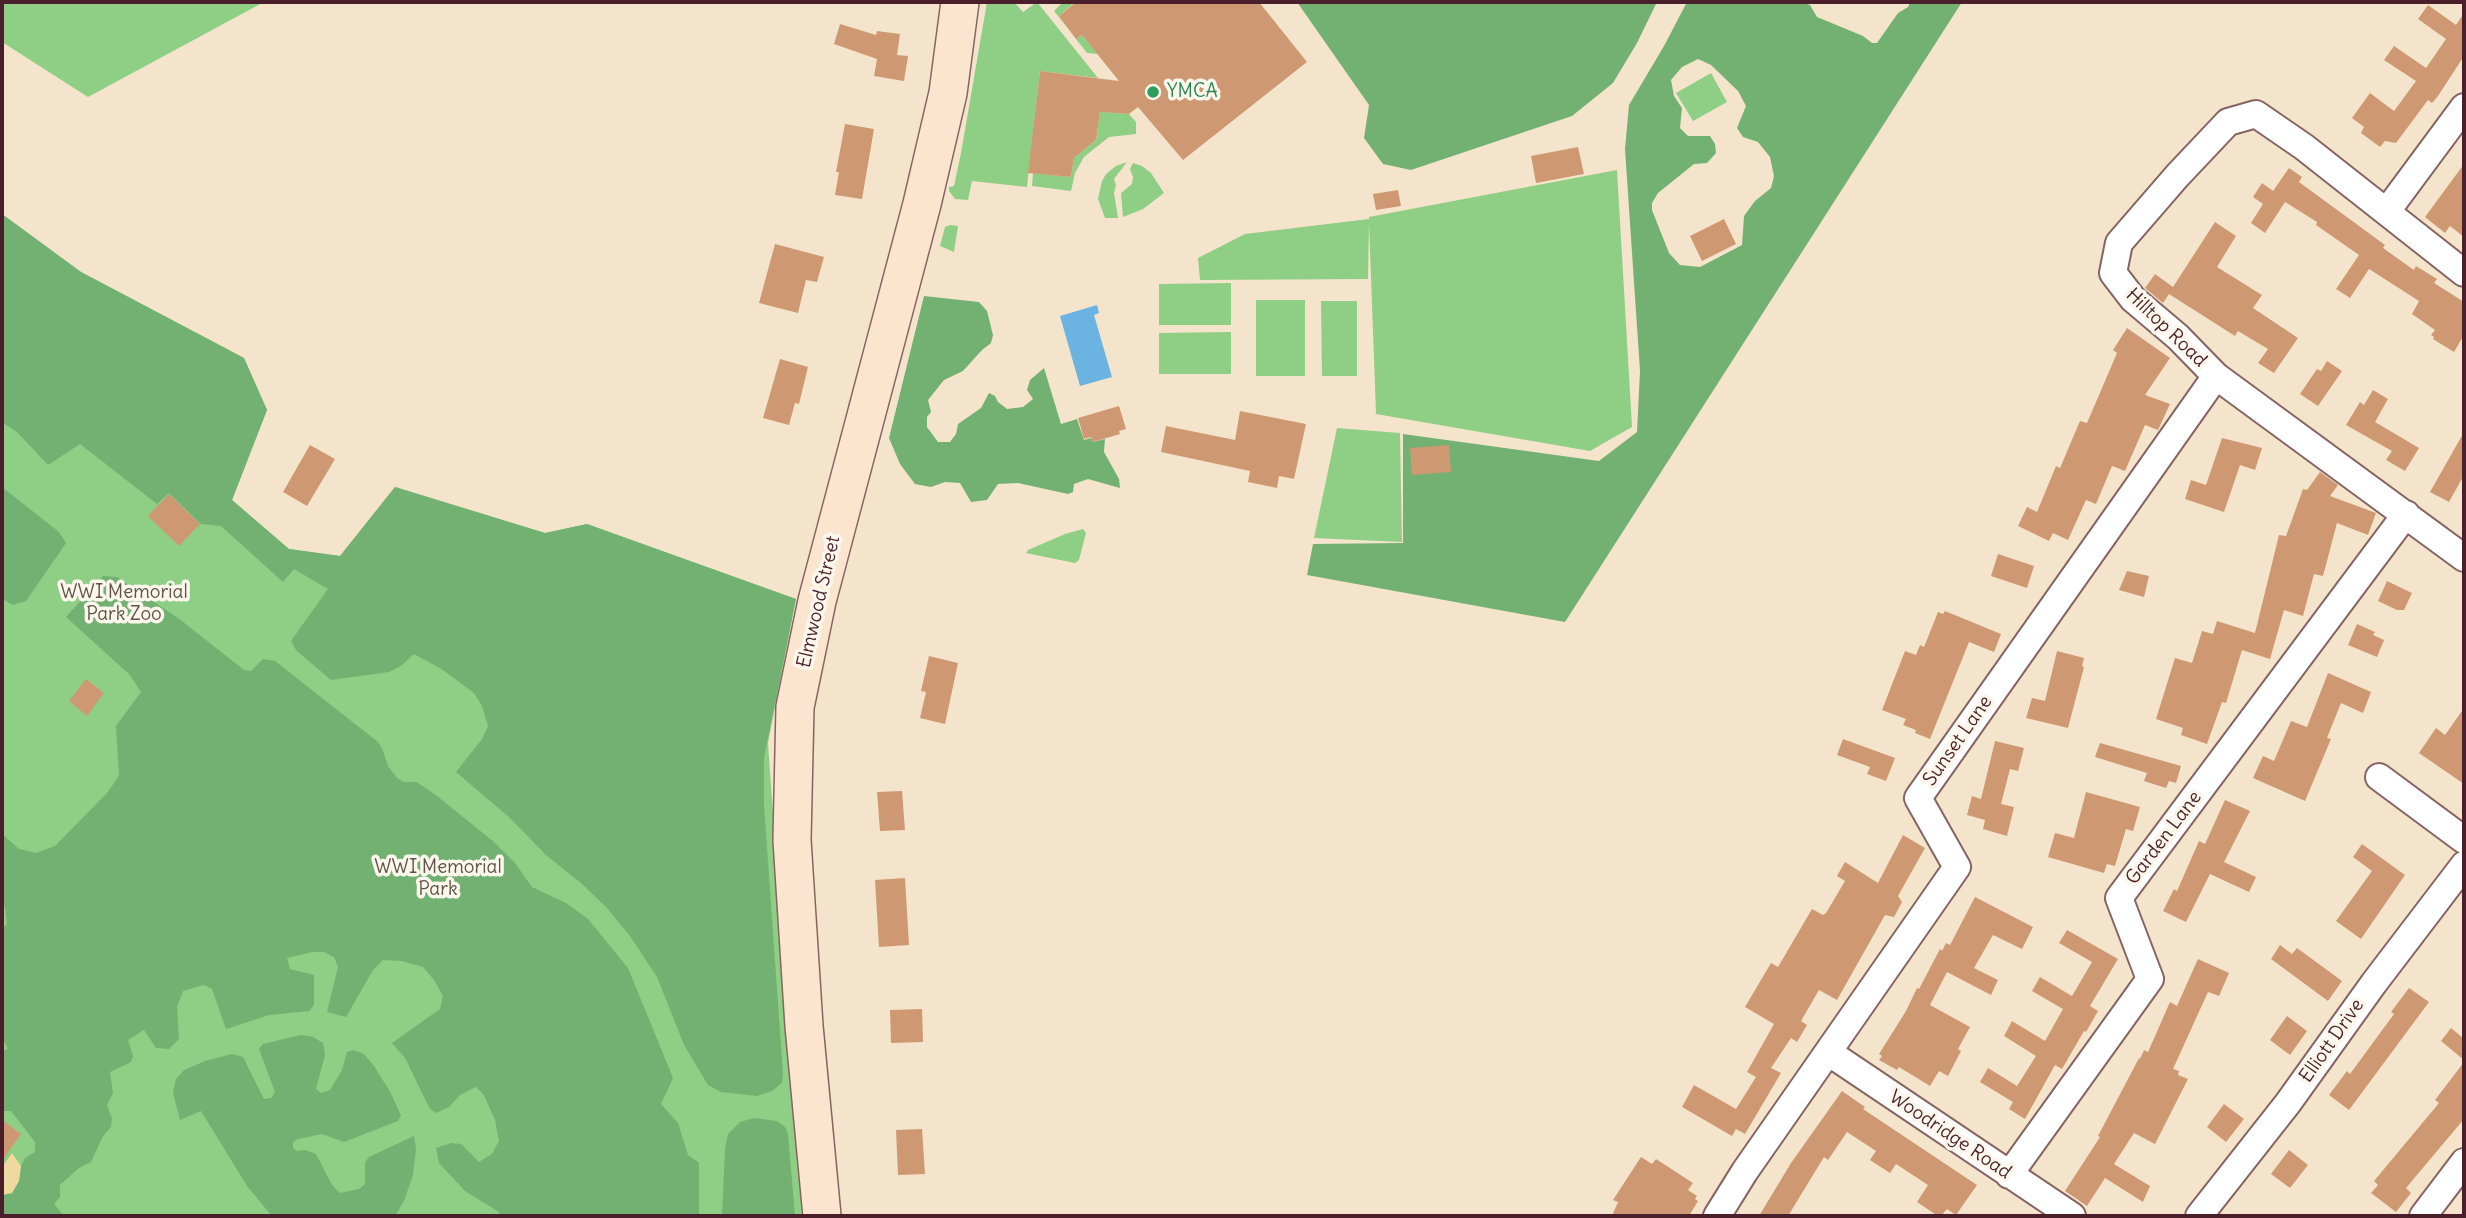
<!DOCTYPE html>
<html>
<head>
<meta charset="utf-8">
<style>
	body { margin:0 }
	#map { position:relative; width:2466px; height:1218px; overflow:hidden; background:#f5e4cc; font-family:Delius,sans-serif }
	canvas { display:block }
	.frame { position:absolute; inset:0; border:4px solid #4a1f2b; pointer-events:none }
</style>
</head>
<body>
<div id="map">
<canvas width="2466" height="1218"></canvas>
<div class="frame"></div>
</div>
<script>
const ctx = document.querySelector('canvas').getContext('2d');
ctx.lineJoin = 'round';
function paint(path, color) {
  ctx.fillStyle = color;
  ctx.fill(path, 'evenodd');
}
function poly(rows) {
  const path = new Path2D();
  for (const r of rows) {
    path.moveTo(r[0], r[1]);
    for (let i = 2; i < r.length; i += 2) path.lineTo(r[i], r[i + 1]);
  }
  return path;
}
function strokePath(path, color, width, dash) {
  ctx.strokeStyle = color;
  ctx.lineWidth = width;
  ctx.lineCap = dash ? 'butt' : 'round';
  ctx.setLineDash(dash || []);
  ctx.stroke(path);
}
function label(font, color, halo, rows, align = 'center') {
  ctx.font = font + ' Delius,sans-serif';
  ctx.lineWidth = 7;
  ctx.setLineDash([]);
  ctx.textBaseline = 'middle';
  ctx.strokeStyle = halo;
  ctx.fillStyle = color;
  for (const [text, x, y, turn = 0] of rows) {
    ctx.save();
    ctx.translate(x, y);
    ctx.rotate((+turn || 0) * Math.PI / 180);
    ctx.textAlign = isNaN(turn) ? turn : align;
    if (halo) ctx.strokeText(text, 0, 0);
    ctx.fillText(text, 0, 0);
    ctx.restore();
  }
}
paint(poly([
	[2,2,264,2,88,97,2,42],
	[987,2,1014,2,1023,12,1037,2,1098,78,1040,71,1027,187,972,181,968,200,955,199,949,191,949,187,954,186,961,153],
	[1063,2,1075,2,1059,16,1076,39,1082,35,1098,54,1087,53,1054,11],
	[1711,73,1727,102,1693,121,1676,93],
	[1100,112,1129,114,1136,122,1136,134,1109,137,1084,157,1075,173,1071,191,1032,186,1033,173,1071,177,1074,158,1096,140],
	[1127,162,1114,179,1116,185,1114,193,1118,218,1105,218,1098,199,1102,181,1106,174,1116,166],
	[1133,163,1142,166,1151,173,1164,193,1143,209,1123,217,1121,193,1132,184,1133,177,1130,169],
	[1617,170,1632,427,1590,451,1376,414,1369,222,1368,279,1200,280,1198,258,1245,234,1369,219,1369,217],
	[2,214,81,272,244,358,267,410,232,500,289,549,340,556,395,487,545,533,587,524,796,599,768,743,802,1216,2,1216],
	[950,225,958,226,954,252,940,246,945,227],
	[1231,283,1231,325,1159,325,1159,284],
	[1256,300,1305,300,1305,376,1256,376],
	[1321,301,1357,301,1357,376,1322,376],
	[1231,332,1231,374,1159,374,1159,333],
	[1337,428,1400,433,1402,542,1314,538],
	[1083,529,1086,533,1079,560,1075,563,1026,553,1028,550,1065,534]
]), '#8fce85');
paint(poly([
	[1297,2,1657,2,1637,43,1613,83,1572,116,1411,170,1383,164,1364,138,1369,105],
	[1687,2,1801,2,1810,5,1817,17,1863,36,1872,43,1877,43,1898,13,1908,7,1910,2,1962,2,1565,622,1307,575,1313,544,1403,543,1403,434,1599,461,1637,432,1640,371,1625,149,1629,105,1664,46],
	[1698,59,1711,65,1738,91,1746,106,1737,128,1743,137,1758,142,1770,157,1774,176,1771,188,1755,201,1744,216,1742,245,1700,267,1680,265,1669,253,1652,210,1652,203,1658,193,1694,164,1707,163,1716,153,1715,144,1710,136,1688,136,1680,128,1682,108,1674,96,1671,80,1682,67],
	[2,214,81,272,244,358,267,410,232,500,289,549,340,556,395,487,545,533,587,524,796,599,764,758,764,805,783,1074,782,1083,772,1091,757,1096,721,1092,708,1085,684,1045,657,977,630,936,607,908,581,883,546,855,510,818,456,772,482,739,488,726,482,706,474,693,443,670,414,654,401,666,389,672,331,680,296,650,291,641,328,589,294,569,283,582,221,526,201,524,169,493,157,504,80,444,48,465,17,432,2,422],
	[924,296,979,302,987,311,993,335,991,343,982,350,963,371,944,380,928,400,931,412,927,417,927,427,938,442,950,442,956,434,958,424,981,408,989,393,995,396,998,402,1007,409,1023,407,1033,399,1027,390,1030,380,1044,368,1061,424,1077,419,1084,440,1091,438,1093,442,1105,439,1104,452,1119,479,1120,488,1088,479,1074,484,1073,492,1068,494,1018,483,998,484,987,500,971,502,960,483,945,482,931,487,915,484,900,464,889,438],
	[2,487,59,532,66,543,26,601,13,605,2,599],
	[103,576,117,577,178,618,244,670,251,671,263,659,275,661,378,742,382,748,388,766,397,778,404,782,417,782,437,796,494,842,515,863,532,887,566,903,588,919,628,968,673,1078,661,1104,678,1123,688,1155,699,1163,699,1216,498,1216,499,1212,465,1191,439,1163,436,1148,451,1143,461,1144,479,1162,492,1154,499,1141,495,1120,484,1095,476,1087,460,1095,449,1107,436,1113,430,1109,405,1058,392,1043,440,1009,443,996,434,980,423,967,402,961,383,960,373,970,346,1017,327,1012,338,967,334,957,324,952,312,952,287,958,290,969,314,975,314,1005,309,1011,269,1015,226,1029,212,989,204,985,183,991,177,1007,179,1039,169,1049,156,1048,144,1030,128,1040,133,1056,131,1062,110,1072,113,1093,107,1105,112,1119,111,1127,103,1136,91,1162,79,1168,60,1185,60,1197,54,1204,64,1216,2,1216,2,1195,12,1193,19,1181,21,1166,25,1158,35,1152,35,1142,11,1111,2,1111,2,1051,8,1049,2,1037,2,929,7,924,5,907,2,901,2,834,19,849,36,853,55,846,107,793,119,776,116,726,141,692,129,674,66,617],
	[301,1035,313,1037,323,1043,325,1055,316,1089,321,1093,330,1090,342,1070,347,1052,353,1050,364,1054,374,1066,389,1090,401,1115,398,1121,344,1142,322,1134,298,1139,293,1142,293,1148,297,1151,305,1150,316,1154,332,1185,340,1193,359,1189,365,1184,365,1162,369,1157,414,1136,416,1149,413,1175,404,1201,395,1216,272,1216,247,1186,201,1111,180,1120,173,1093,176,1079,184,1070,205,1061,232,1054,243,1057,264,1099,271,1098,275,1092,259,1049,263,1044],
	[754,1118,777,1121,785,1127,788,1134,795,1216,722,1216,725,1148,728,1134,740,1122]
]), '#73b172');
paint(poly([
	[12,1153,21,1166,19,1181,12,1193,2,1195,2,1167]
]), '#eeda9e');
paint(poly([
	[1097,305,1099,313,1094,315,1112,377,1080,386,1060,316]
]), '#6bb4e2');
paint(poly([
	[1076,2,1259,2,1307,62,1183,160,1138,107,1129,114,1100,112,1096,140,1074,158,1071,177,1028,173,1040,71,1119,81,1082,35,1076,39,1059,16],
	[2428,5,2456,25,2464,13,2464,56,2438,96,2432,103,2428,100,2396,143,2385,141,2380,147,2361,133,2364,127,2352,118,2370,93,2394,111,2416,81,2384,60,2394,46,2426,68,2446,39,2418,19],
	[840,24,876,35,877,31,900,34,897,55,908,56,904,81,874,76,877,59,834,44],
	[845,124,874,129,862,199,835,195,839,172,836,172],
	[1578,147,1584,174,1536,183,1531,156],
	[2464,164,2464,237,2450,226,2445,233,2425,217],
	[2289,168,2302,177,2299,182,2385,245,2383,248,2414,270,2416,266,2437,279,2434,283,2464,302,2464,335,2454,352,2433,339,2434,337,2431,335,2435,330,2412,314,2419,301,2369,269,2350,298,2336,289,2359,255,2316,225,2317,222,2285,202,2265,233,2251,223,2263,204,2253,197,2262,183,2273,191],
	[1398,190,1401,206,1376,210,1373,194],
	[1724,219,1736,244,1702,261,1690,236],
	[2215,222,2236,236,2217,267,2262,295,2253,308,2298,338,2274,373,2258,363,2268,349,2238,331,2235,336,2169,294,2163,303,2145,288,2155,274,2173,287],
	[775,244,824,257,817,282,806,280,798,313,759,303],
	[2127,328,2170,358,2145,395,2170,404,2158,430,2145,425,2125,471,2112,466,2096,504,2086,500,2068,540,2053,533,2049,541,2018,526,2027,507,2037,512,2056,466,2060,468,2080,421,2087,423,2117,353,2113,350],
	[780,359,808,367,799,404,795,403,789,425,763,418],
	[2327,361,2342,371,2318,406,2300,394,2317,369,2321,371],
	[2373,390,2388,399,2375,422,2419,448,2405,471,2386,460,2392,451,2346,425,2360,402,2364,405],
	[1119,406,1126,429,1119,431,1120,434,1093,442,1091,437,1084,439,1078,418],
	[1240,411,1306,424,1294,479,1279,476,1277,488,1248,482,1250,471,1161,452,1166,426,1235,440],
	[2464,432,2464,475,2449,502,2430,492],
	[2222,438,2262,448,2255,470,2240,465,2224,512,2185,499,2191,480,2206,485],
	[310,445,335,459,307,506,283,492],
	[1449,445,1451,472,1412,475,1410,448],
	[2320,472,2338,485,2330,496,2376,513,2368,535,2337,523,2323,576,2314,574,2303,616,2284,610,2270,659,2242,650,2226,703,2222,702,2207,744,2181,735,2183,728,2156,719,2175,658,2192,663,2202,631,2213,634,2217,621,2255,633,2279,535,2286,536,2303,489,2307,490],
	[169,494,200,524,179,546,148,516],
	[1998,554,2034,566,2027,588,1991,576],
	[2127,571,2149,576,2144,597,2119,590],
	[2387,581,2412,593,2404,610,2397,610,2378,601],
	[1945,611,2001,634,1994,652,1969,642,1930,739,1915,733,1916,730,1903,725,1906,719,1882,710,1905,651,1916,655,1920,645,1924,647,1938,612,1943,614],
	[2357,624,2375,632,2373,635,2384,640,2377,657,2348,645],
	[2057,651,2084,658,2082,666,2084,667,2068,728,2026,718,2032,698,2045,701],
	[929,656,958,663,945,724,920,718,926,692,921,691],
	[2328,673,2371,692,2363,713,2341,703,2327,738,2331,739,2305,801,2253,778,2263,756,2274,761,2291,721,2307,727],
	[86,679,104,693,87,716,69,701],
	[2464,708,2464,784,2419,753,2436,728,2445,735],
	[1843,739,1895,758,1886,781,1867,774,1870,767,1837,755],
	[1995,741,2024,748,2018,771,2010,769,2001,804,2014,807,2007,836,1983,829,1985,820,1967,815,1972,796,1981,799],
	[2100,743,2181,766,2176,783,2169,781,2166,788,2144,781,2147,773,2095,757],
	[902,791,905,830,880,831,877,792],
	[2086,792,2140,807,2133,831,2126,829,2115,866,2107,864,2104,873,2048,857,2055,833,2074,838],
	[2225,800,2250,811,2224,862,2256,877,2249,892,2210,874,2186,922,2163,911,2174,889,2177,891,2199,841,2205,844],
	[1903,835,1925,848,1898,896,1902,902,1894,917,1885,915,1837,1000,1819,990,1801,1021,1807,1025,1797,1042,1791,1038,1771,1068,1781,1073,1745,1134,1736,1129,1732,1136,1682,1107,1694,1085,1736,1109,1756,1077,1747,1072,1774,1024,1745,1007,1771,963,1778,967,1812,909,1823,915,1826,913,1845,881,1837,876,1845,862,1878,883],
	[2362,844,2405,875,2361,939,2336,921,2372,871,2353,857],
	[905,878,909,945,879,947,875,880],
	[1975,897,2033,927,2022,949,1993,935,1974,968,1998,980,1991,995,1947,972,1930,1005,1970,1027,1958,1049,1961,1051,1948,1076,1939,1071,1930,1086,1899,1067,1897,1070,1879,1060,1882,1056,1879,1054,1906,1011,1917,988,1919,989,1940,949,1942,951,1946,943,1950,945],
	[2067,930,2118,959,2090,1006,2098,1011,2086,1032,2084,1031,2062,1069,2055,1065,2025,1119,2009,1109,2013,1102,1980,1082,1988,1068,2017,1086,2036,1056,2004,1036,2012,1021,2045,1041,2063,1009,2032,991,2040,977,2072,996,2092,962,2059,943],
	[2280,945,2292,954,2297,948,2342,981,2328,1001,2271,959],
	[2198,959,2229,973,2219,996,2208,992,2173,1069,2179,1071,2178,1075,2188,1079,2155,1144,2134,1133,2114,1164,2150,1186,2143,1202,2105,1178,2087,1206,2065,1191,2100,1137,2098,1136,2139,1058,2140,1059,2144,1050,2148,1052,2170,1002,2177,1006],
	[2409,988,2429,1002,2349,1110,2329,1095,2347,1071,2350,1074,2394,1014,2391,1012],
	[922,1009,923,1042,891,1043,890,1010],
	[2287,1016,2307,1031,2290,1055,2270,1040],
	[2451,1028,2464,1039,2464,1060,2441,1041],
	[2464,1062,2464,1119,2406,1188,2411,1193,2396,1212,2371,1193,2378,1185,2374,1181,2439,1103,2435,1100],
	[1842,1091,1865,1107,1863,1109,1977,1185,1956,1215,1947,1209,1941,1216,1938,1216,1917,1202,1928,1185,1896,1164,1890,1173,1870,1160,1876,1151,1847,1132,1828,1160,1824,1157,1788,1216,1759,1216,1791,1163],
	[2224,1104,2244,1119,2226,1142,2207,1127],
	[2,1120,21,1134,2,1161],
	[922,1129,925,1174,898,1175,896,1130],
	[2289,1150,2308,1165,2290,1188,2271,1174],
	[1641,1157,1652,1164,1656,1159,1693,1183,1688,1190,1697,1196,1695,1199,1698,1201,1689,1216,1612,1216,1618,1202,1613,1200]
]), '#ce9972');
const minor = poly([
	[2387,211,2464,107],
	[2464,273,2304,147,2256,114,2228,122,2177,176,2119,243,2113,273,2133,299,2178,337,2216,376,2464,558],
	[2379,777,2464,840],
	[1828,1052,2072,1216],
	[2009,1175,2150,979,2119,898,2406,514],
	[1717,1216,1745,1171,1957,867,1918,798,2216,376],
	[2199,1216,2288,1103,2374,983,2464,865],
	[2423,1216,2464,1162]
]);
const secondary = poly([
	[822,1216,804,1026,792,840,795,707,817,601,922,204,948,93,960,2]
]);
strokePath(minor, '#866463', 30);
strokePath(secondary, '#866463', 40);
strokePath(minor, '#fff', 26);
strokePath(secondary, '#fbe5cf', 37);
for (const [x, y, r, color] of [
	[1153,92,7,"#2e9e5b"]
]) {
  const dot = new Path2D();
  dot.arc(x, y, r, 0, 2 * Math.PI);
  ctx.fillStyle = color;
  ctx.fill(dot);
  strokePath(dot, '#fbf7ec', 2.5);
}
label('19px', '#27864d', '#fbf7ec', [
	["YMCA",1167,92]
], 'left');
label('19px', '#4a1f2b', '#fbf7ec', [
	["Hilltop Road",2166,328,44],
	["Elmwood Street",819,602,-77],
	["Sunset Lane",1958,741,-55],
	["Garden Lane",2164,838,-53],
	["Elliott Drive",2332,1041,-55],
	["Woodridge Road",1950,1135,34]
]);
label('19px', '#5f5446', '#fbf7ec', [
	["WWI Memorial",124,593],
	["Park Zoo",124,615],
	["WWI Memorial",438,868],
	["Park",438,890]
]);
</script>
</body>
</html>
